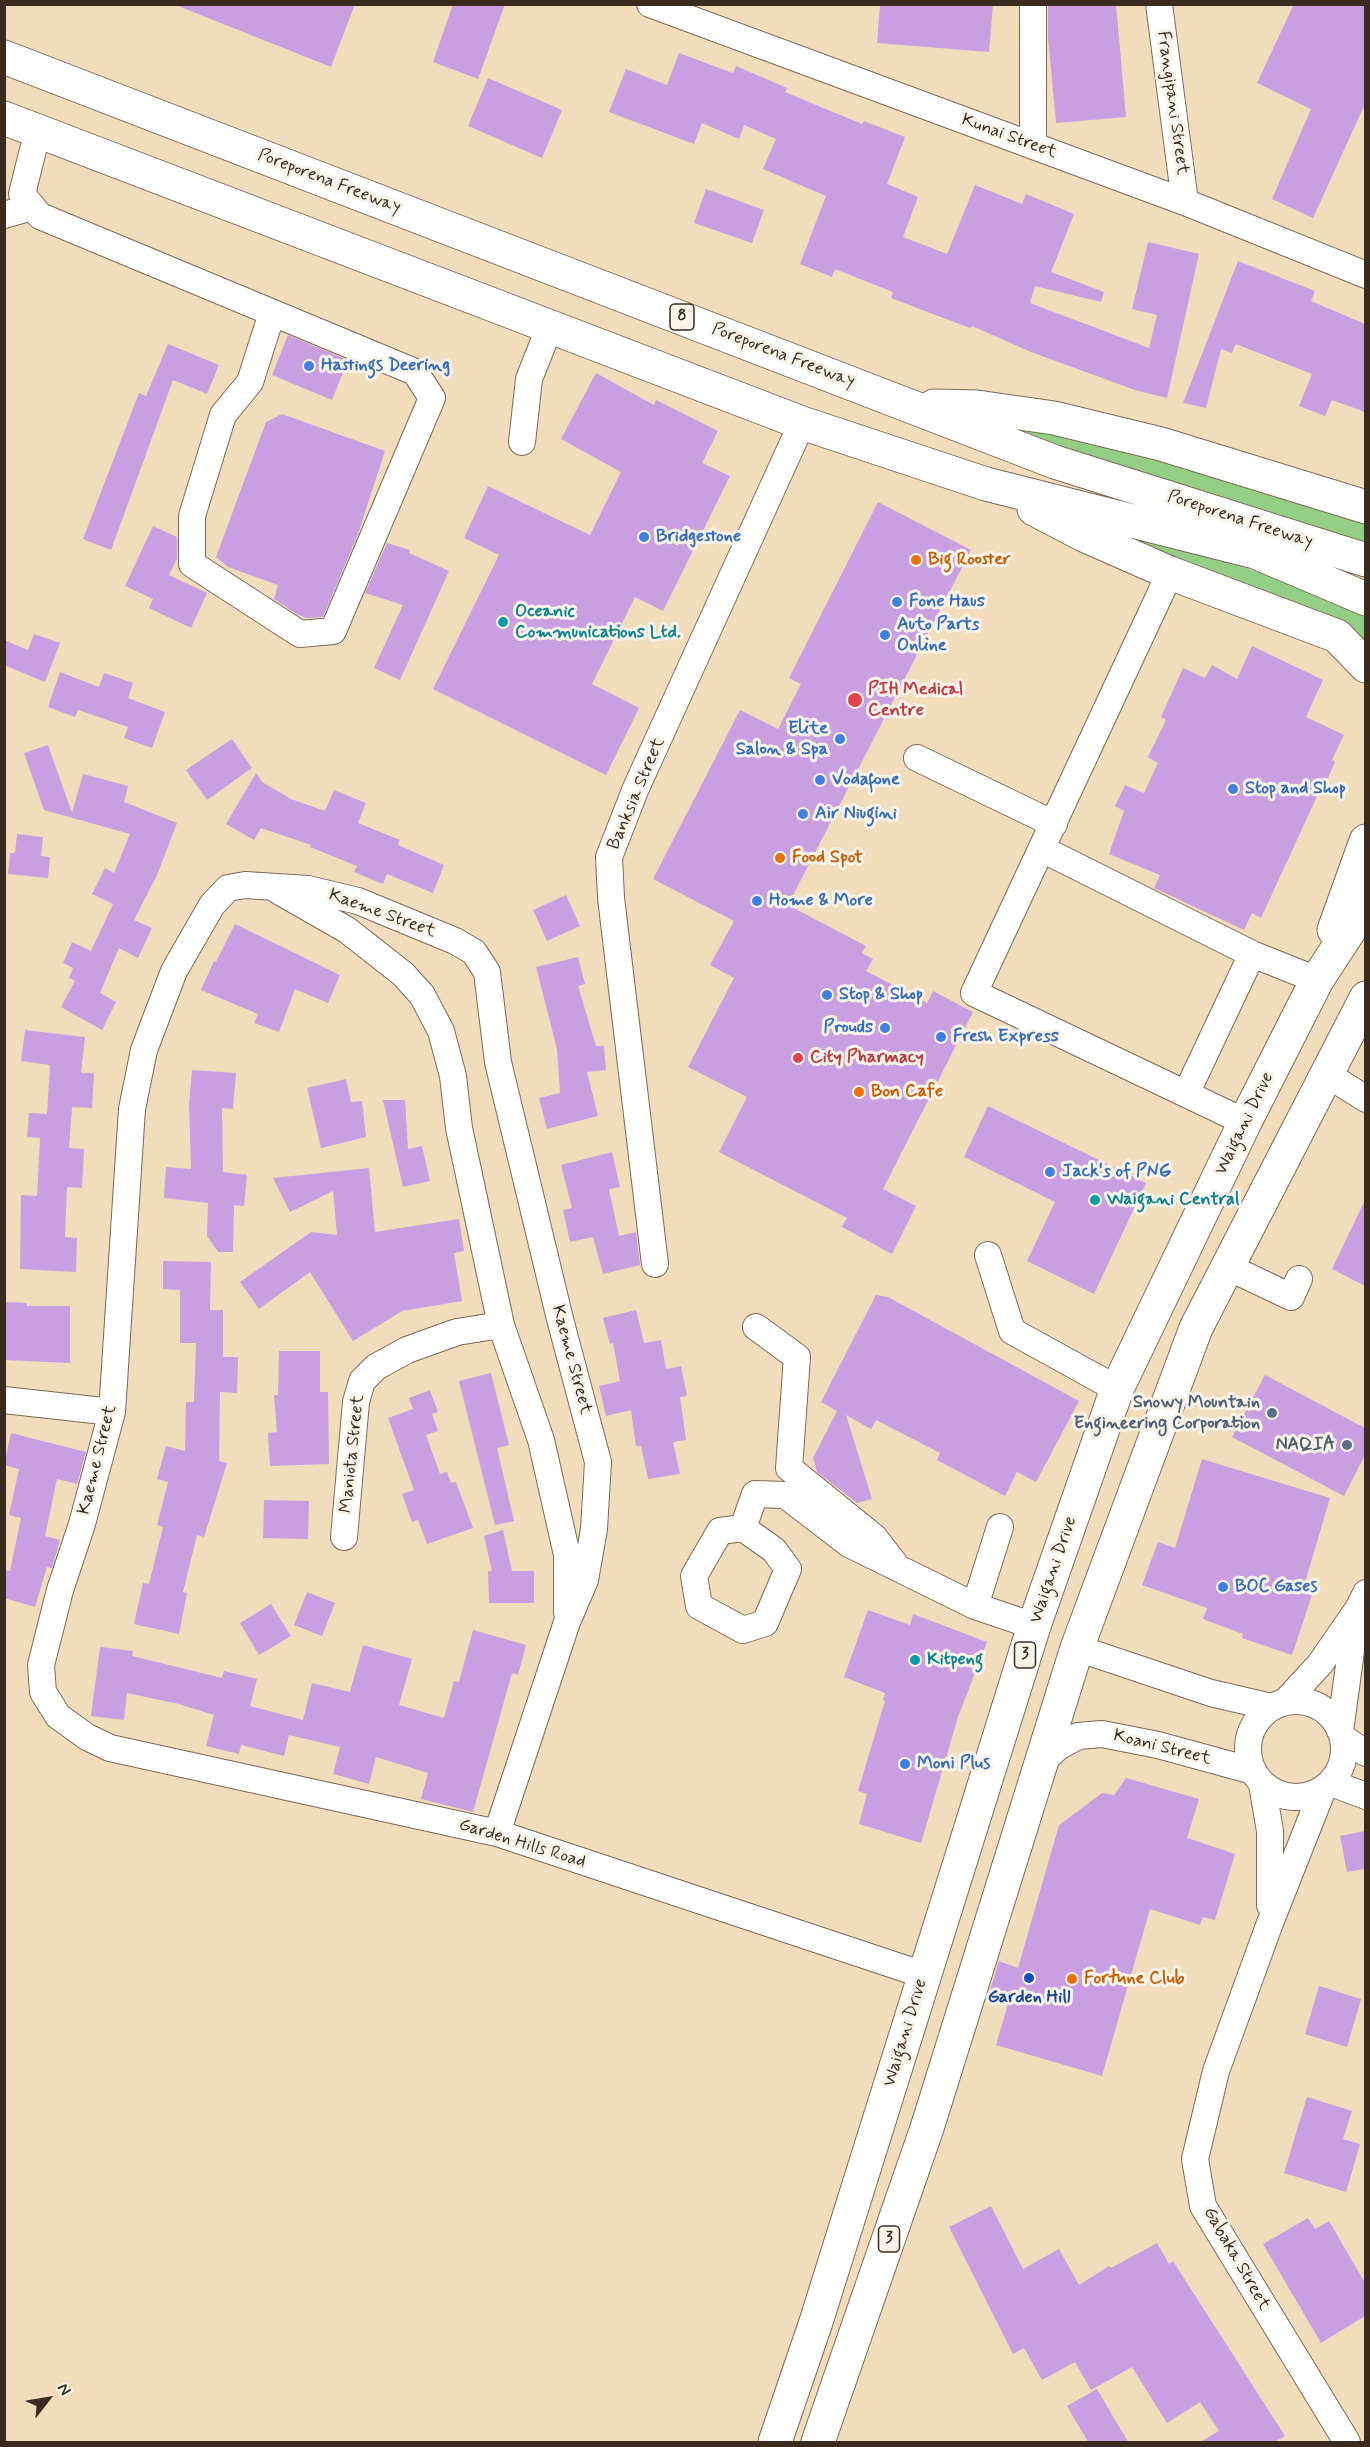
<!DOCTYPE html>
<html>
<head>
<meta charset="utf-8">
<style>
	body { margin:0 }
	#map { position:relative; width:1370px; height:2447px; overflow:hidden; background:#f1ddbc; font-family:Mynerve,sans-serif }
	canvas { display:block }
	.frame { position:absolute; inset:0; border:6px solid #3b2a1e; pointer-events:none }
	.north { position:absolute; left:18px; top:2369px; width:60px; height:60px; -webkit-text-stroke:4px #f7f3e8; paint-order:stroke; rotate:59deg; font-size:16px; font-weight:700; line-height:24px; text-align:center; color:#3b2a1e }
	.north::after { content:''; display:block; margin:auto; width:21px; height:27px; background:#3b2a1e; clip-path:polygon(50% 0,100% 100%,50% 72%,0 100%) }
</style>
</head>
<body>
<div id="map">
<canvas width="1370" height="2447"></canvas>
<div class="frame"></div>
<div class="north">N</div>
</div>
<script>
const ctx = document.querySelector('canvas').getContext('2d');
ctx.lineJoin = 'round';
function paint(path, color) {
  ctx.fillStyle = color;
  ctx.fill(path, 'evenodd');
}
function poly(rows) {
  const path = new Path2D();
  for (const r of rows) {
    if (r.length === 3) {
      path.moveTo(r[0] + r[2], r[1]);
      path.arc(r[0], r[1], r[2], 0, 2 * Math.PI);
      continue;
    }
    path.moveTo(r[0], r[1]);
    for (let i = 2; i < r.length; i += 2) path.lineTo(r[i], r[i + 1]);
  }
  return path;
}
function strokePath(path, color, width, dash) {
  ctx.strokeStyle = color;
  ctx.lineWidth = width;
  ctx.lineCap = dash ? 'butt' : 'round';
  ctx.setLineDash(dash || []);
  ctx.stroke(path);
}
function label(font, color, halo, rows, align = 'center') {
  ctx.font = font + ' Mynerve,sans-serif';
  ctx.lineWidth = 6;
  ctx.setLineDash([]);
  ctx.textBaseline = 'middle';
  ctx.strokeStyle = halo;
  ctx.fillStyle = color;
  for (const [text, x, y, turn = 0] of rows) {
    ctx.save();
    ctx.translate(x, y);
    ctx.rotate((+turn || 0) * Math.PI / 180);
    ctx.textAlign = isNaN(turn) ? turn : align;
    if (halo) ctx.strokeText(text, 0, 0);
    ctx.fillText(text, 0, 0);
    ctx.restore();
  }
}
paint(poly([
	[971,417,1016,419,1365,516,1365,549],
	[1072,519,1206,555,1267,575,1345,606,1365,616,1365,643,1331,617]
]), '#92cf84');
paint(poly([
	[173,4,355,4,331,67],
	[453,4,505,4,478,79,433,62],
	[880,4,993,4,989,52,877,43],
	[1048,4,1116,4,1126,117,1056,123,1048,37],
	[1294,4,1365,4,1365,104,1313,218,1272,199,1311,109,1257,83],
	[679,53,733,73,736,66,787,88,785,92,862,124,864,121,905,137,887,184,918,197,903,237,947,254,975,185,1022,204,1026,194,1074,214,1051,272,1104,292,1101,302,1035,286,1030,303,1149,348,1157,315,1132,309,1148,242,1199,254,1167,398,1135,390,1031,352,972,326,970,328,891,298,893,292,835,269,832,277,800,264,826,196,763,169,776,139,744,125,739,139,702,123,694,144,609,112,626,69,667,85],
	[488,78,562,110,542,158,468,126],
	[706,189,764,210,752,243,694,223],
	[1238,261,1315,291,1311,301,1365,324,1365,412,1332,400,1325,416,1299,406,1312,374,1236,344,1232,353,1221,349,1206,408,1183,403],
	[288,335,348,360,332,400,272,375],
	[168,344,219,365,207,394,173,380,111,550,83,539,139,393,146,396],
	[596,373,654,405,656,400,718,431,702,463,730,476,663,611,635,597,592,684,639,708,606,775,433,689,499,555,464,538,488,486,590,535,621,472,561,439],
	[282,414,385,451,358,534,323,617,307,618,298,615,274,599,278,585,228,567,216,557,266,422],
	[878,502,971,550,788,905,866,946,862,953,873,959,866,971,927,1003,933,991,973,1012,883,1189,916,1206,892,1254,842,1227,847,1218,719,1152,747,1097,688,1067,734,978,710,965,734,921,653,879,740,710,778,729,801,684,789,678],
	[153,526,177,537,177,559,169,575,207,593,191,628,149,608,153,599,125,586],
	[387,543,410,550,409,553,449,571,400,680,374,668,403,605,365,593],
	[34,634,60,643,45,682,4,665,4,640,28,650],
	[1252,646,1323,680,1306,717,1344,735,1332,760,1335,762,1327,780,1325,779,1261,918,1252,913,1244,930,1154,888,1160,875,1109,854,1124,811,1115,806,1125,785,1144,793,1158,763,1148,757,1166,720,1161,717,1183,668,1205,678,1212,665,1237,679],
	[60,672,99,687,104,673,133,683,128,698,165,712,152,748,124,738,128,727,78,710,75,717,48,707],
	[232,739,252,768,207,800,186,770],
	[48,745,72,813,83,774,128,786,124,802,177,823,157,875,134,920,152,928,138,958,119,948,100,993,116,1002,102,1030,61,1007,75,981,69,978,73,968,63,963,72,942,91,951,113,904,92,894,105,868,114,873,130,834,44,810,24,753],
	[256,773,262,782,291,799,325,811,334,790,366,803,358,823,400,840,398,845,444,865,433,893,387,874,383,884,354,872,357,866,310,847,311,845,261,828,254,840,226,824],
	[17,834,43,837,41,856,50,857,48,878,8,874,10,853,15,853],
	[566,895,580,926,547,941,533,910],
	[235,924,340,975,328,1003,295,989,279,1032,254,1023,258,1014,201,990,214,961,216,962],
	[578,957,585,984,578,986,596,1046,604,1046,606,1070,587,1072,598,1116,547,1129,539,1098,560,1093,557,1049,536,967],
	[25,1030,85,1037,81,1073,94,1073,92,1108,72,1107,69,1148,84,1149,82,1188,67,1187,65,1237,77,1238,76,1272,20,1269,21,1195,37,1196,40,1138,27,1137,29,1113,47,1114,50,1065,21,1061],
	[192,1070,236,1073,233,1109,222,1108,223,1172,247,1175,244,1206,234,1205,233,1252,218,1252,207,1236,208,1203,164,1198,166,1167,191,1169,189,1105],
	[346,1079,351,1102,362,1101,366,1137,321,1148,307,1088],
	[383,1100,405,1100,408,1149,422,1146,430,1181,403,1187],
	[988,1106,1146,1183,1094,1294,1027,1261,1055,1202,964,1157],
	[612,1152,620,1187,609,1189,619,1236,636,1232,640,1265,603,1274,593,1237,570,1242,563,1210,572,1208,561,1165],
	[369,1168,375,1232,459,1219,464,1251,454,1253,462,1301,402,1311,353,1341,310,1272,259,1309,240,1282,311,1232,337,1235,333,1191,290,1212,273,1178],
	[1365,1200,1365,1286,1332,1269],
	[163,1261,211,1262,210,1310,223,1310,223,1357,238,1357,237,1393,220,1392,219,1461,227,1463,204,1537,197,1535,183,1592,187,1593,179,1634,134,1624,143,1583,149,1584,163,1527,157,1525,168,1482,157,1479,166,1446,185,1451,186,1402,194,1402,196,1343,180,1343,180,1290,163,1289],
	[876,1295,888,1297,1079,1401,1036,1482,1017,1472,1005,1496,937,1460,940,1453,876,1420,871,1429,846,1415,872,1499,857,1503,817,1472,813,1458,837,1411,821,1402],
	[4,1302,27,1303,27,1306,70,1306,70,1363,4,1360],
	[636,1310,644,1343,661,1340,666,1369,681,1366,687,1396,680,1397,686,1440,673,1442,680,1474,648,1479,641,1446,636,1446,631,1410,606,1416,599,1386,620,1381,613,1343,610,1344,603,1318],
	[279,1351,320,1351,320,1392,328,1392,329,1464,270,1466,268,1433,277,1432,274,1395,278,1395],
	[491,1373,509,1445,497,1448,514,1521,495,1525,459,1381],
	[1265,1375,1365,1428,1365,1455,1344,1496,1232,1437],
	[430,1390,438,1412,432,1414,438,1431,426,1435,440,1474,447,1472,451,1483,456,1482,473,1528,427,1544,418,1520,412,1522,402,1494,414,1490,388,1418,413,1409,409,1398],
	[11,1433,86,1452,77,1484,57,1479,45,1536,60,1540,52,1568,47,1567,35,1607,4,1598,4,1570,10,1571,21,1518,9,1515,19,1469,4,1465],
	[1202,1459,1330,1498,1303,1589,1313,1592,1292,1655,1242,1638,1243,1634,1203,1619,1207,1608,1142,1585,1158,1542,1175,1548],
	[264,1500,309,1501,308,1539,263,1538],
	[503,1530,512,1571,534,1571,534,1603,489,1603,488,1571,492,1571,484,1536],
	[307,1592,335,1603,322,1636,294,1625],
	[271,1604,291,1636,259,1655,240,1623],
	[868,1610,910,1625,913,1614,987,1642,958,1717,921,1843,859,1824,867,1794,858,1791,885,1701,883,1700,885,1693,844,1677],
	[473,1630,526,1645,518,1675,512,1673,473,1812,421,1799,428,1773,376,1757,369,1784,333,1774,340,1747,289,1735,284,1756,241,1745,239,1754,206,1746,214,1715,179,1704,127,1693,124,1720,91,1716,100,1647,133,1651,132,1656,222,1678,224,1671,257,1679,250,1706,303,1720,312,1683,350,1692,363,1645,412,1659,399,1705,444,1718,454,1681,459,1682],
	[1126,1778,1199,1799,1187,1838,1235,1854,1215,1920,1203,1917,1200,1925,1150,1909,1102,2076,996,2045,1010,1997,990,1990,999,1961,1018,1968,1059,1825,1102,1793,1114,1795],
	[1365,1831,1365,1869,1347,1872,1340,1836],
	[1319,1986,1361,1999,1347,2047,1305,2034],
	[1307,2097,1352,2111,1343,2139,1360,2144,1346,2192,1284,2173],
	[991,2206,1023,2269,1059,2249,1079,2285,1109,2266,1111,2268,1157,2243,1169,2264,1173,2261,1285,2436,1274,2442,1200,2442,1219,2431,1200,2402,1167,2423,1132,2367,1091,2390,1075,2362,1042,2380,1024,2348,1013,2354,949,2227],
	[1308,2218,1315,2229,1329,2221,1365,2283,1365,2316,1321,2343,1263,2244],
	[1097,2389,1128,2442,1088,2442,1067,2406]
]), '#c99fe1');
const minor = poly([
	[650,4,1185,202,1366,275],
	[1159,4,1185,202],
	[38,130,22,194,40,216,415,372,432,398,333,631,300,634,192,564,192,516,223,415,250,382,272,313],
	[1033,146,1033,4],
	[4,215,32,207],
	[522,442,529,379,550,326],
	[1170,573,974,993,1245,1122],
	[917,758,1054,824],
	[1042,849,1252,954,1317,980],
	[277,890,347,930,403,974,422,995,441,1031,453,1076,459,1128,501,1325,541,1440,567,1555,567,1612],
	[1325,1073,1366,1099],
	[1186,1094,1252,954],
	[988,1255,1012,1331,1117,1389],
	[655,1264,611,898,609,857,636,788,802,423],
	[1228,1267,1291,1297,1299,1279],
	[756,1327,797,1357,789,1468,874,1537,895,1564],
	[4,1400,112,1412],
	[1000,1527,975,1606,1034,1626],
	[743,1528,720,1531,694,1576,699,1606,743,1630,765,1623,788,1569,774,1550,743,1528,755,1494,785,1495,849,1544,975,1606],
	[344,1537,356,1402,362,1381,376,1367,407,1350,457,1332,501,1325],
	[1077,1648,1211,1693,1271,1707],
	[1296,1749,48],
	[1285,1702,1320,1664,1358,1609,1366,1593],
	[1340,1731,1356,1615],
	[1343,1738,1366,1753],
	[1042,1762,1058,1747,1078,1736,1102,1734,1158,1745,1253,1771],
	[1331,1783,1366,1796],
	[1262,1784,1270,1831,1270,1905],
	[1323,1789,1270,1923,1216,2071,1195,2159,1203,2206,1347,2442],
	[497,1833,567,1622,585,1580,594,1529,598,1462,560,1319,498,1062,487,972,474,952,455,941,358,901,308,889,245,885,228,888,212,905,174,971,144,1050,132,1109,112,1412,82,1524,60,1590,41,1665,43,1692,58,1716,87,1737,110,1748,497,1833,924,1975]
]);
const highway = poly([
	[4,57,1055,462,1366,560],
	[4,118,802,423,986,484,1255,552,1366,599],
	[934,406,977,407,1054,418,1161,444,1366,507],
	[1034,509,1086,536,1170,573,1337,636,1366,666],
	[1334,930,1366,841],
	[775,2442,816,2322,1034,1626,1117,1389,1245,1122,1317,980,1366,905],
	[818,2442,927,2128,1077,1648,1196,1328,1366,998]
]);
strokePath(minor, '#7b6955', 28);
strokePath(highway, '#7b6955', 35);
strokePath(minor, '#fff', 26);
strokePath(highway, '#fff', 33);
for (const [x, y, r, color] of [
	[309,366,6,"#3f7fe0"],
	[644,537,6,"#3f7fe0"],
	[916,560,6,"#e8710a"],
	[897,602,6,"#3f7fe0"],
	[503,622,6,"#0f9aa8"],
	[885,635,6,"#3f7fe0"],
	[855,700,8,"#e0444e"],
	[840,739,6,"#3f7fe0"],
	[820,780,6,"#3f7fe0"],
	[1233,789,6,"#3f7fe0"],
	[803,814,6,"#3f7fe0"],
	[780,858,6,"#e8710a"],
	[757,901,6,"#3f7fe0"],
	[827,995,6,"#3f7fe0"],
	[885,1028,6,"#3f7fe0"],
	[941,1037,6,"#3f7fe0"],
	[798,1058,6,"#e0444e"],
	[859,1092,6,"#e8710a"],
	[1050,1172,6,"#3f7fe0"],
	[1095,1200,6,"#0f9aa8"],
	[1272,1413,6,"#5c6f8a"],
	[1347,1445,6,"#5c6f8a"],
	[1223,1587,6,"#3f7fe0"],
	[915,1660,6,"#0f9aa8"],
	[905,1764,6,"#3f7fe0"],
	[1029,1978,6,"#1a4fb4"],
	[1072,1979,6,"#e8710a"]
]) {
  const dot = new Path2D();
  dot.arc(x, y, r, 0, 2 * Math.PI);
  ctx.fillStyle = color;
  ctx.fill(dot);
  strokePath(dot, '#f7f3e8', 2);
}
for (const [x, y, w] of [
	[682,317,24],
	[1025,1655,21],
	[889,2239,21]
]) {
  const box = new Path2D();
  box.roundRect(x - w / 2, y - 13, w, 26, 4.5);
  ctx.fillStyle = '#f7f3e8';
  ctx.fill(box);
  strokePath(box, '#3b2a1e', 1.5);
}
label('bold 16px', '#3b2a1e', null, [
	["8",682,317],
	["3",1025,1655],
	["3",889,2239]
]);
label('18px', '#3b2a1e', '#f7f3e8', [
	["Frangipani Street",1172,103,82],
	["Kunai Street",1009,137,20],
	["Poreporena Freeway",329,182,21],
	["Poreporena Freeway",783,356,21],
	["Poreporena Freeway",1240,520,18],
	["Banksia Street",637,794,-67],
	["Kaeme Street",382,914,20],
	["Waigani Drive",1245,1124,-64],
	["Kaeme Street",571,1360,75],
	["Maniota Street",353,1454,-84],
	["Kaeme Street",98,1460,-76],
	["Waigani Drive",1054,1570,-71],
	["Koani Street",1162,1748,14],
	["Garden Hills Road",522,1844,17],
	["Waigani Drive",906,2033,-73],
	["Gabaka Street",1236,2259,60]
]);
label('bold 18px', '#366cbe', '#f7f3e8', [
	["Hastings Deering",321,366],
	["Bridgestone",656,537],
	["Fone Haus",909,602],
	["Auto Parts",897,625],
	["Online",897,646],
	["Elite",828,729,"right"],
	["Salon & Spa",828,750,"right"],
	["Vodafone",832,780],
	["Stop and Shop",1245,789],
	["Air Niugini",815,814],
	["Home & More",769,901],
	["Stop & Shop",839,995],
	["Prouds",873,1028,"right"],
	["Fresh Express",953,1037],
	["Jack's of PNG",1062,1172],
	["BOC Gases",1235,1587],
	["Moni Plus",917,1764]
], 'left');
label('bold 18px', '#c56008', '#f7f3e8', [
	["Big Rooster",928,560],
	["Food Spot",792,858],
	["Bon Cafe",871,1092],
	["Fortune Club",1084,1979]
], 'left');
label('bold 18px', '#0d838f', '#f7f3e8', [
	["Oceanic",515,612],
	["Communications Ltd.",515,633],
	["Waigani Central",1107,1200],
	["Kitpeng",927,1660]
], 'left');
label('bold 18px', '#be3a42', '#f7f3e8', [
	["PIH Medical",868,690],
	["Centre",868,711],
	["City Pharmacy",810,1058]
], 'left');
label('bold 18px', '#4e5e75', '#f7f3e8', [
	["Snowy Mountain",1260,1403],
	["Engineering Corporation",1260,1424],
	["NAQIA",1335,1445]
], 'right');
label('bold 18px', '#164399', '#f7f3e8', [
	["Garden Hill",1029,1998]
]);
</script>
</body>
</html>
